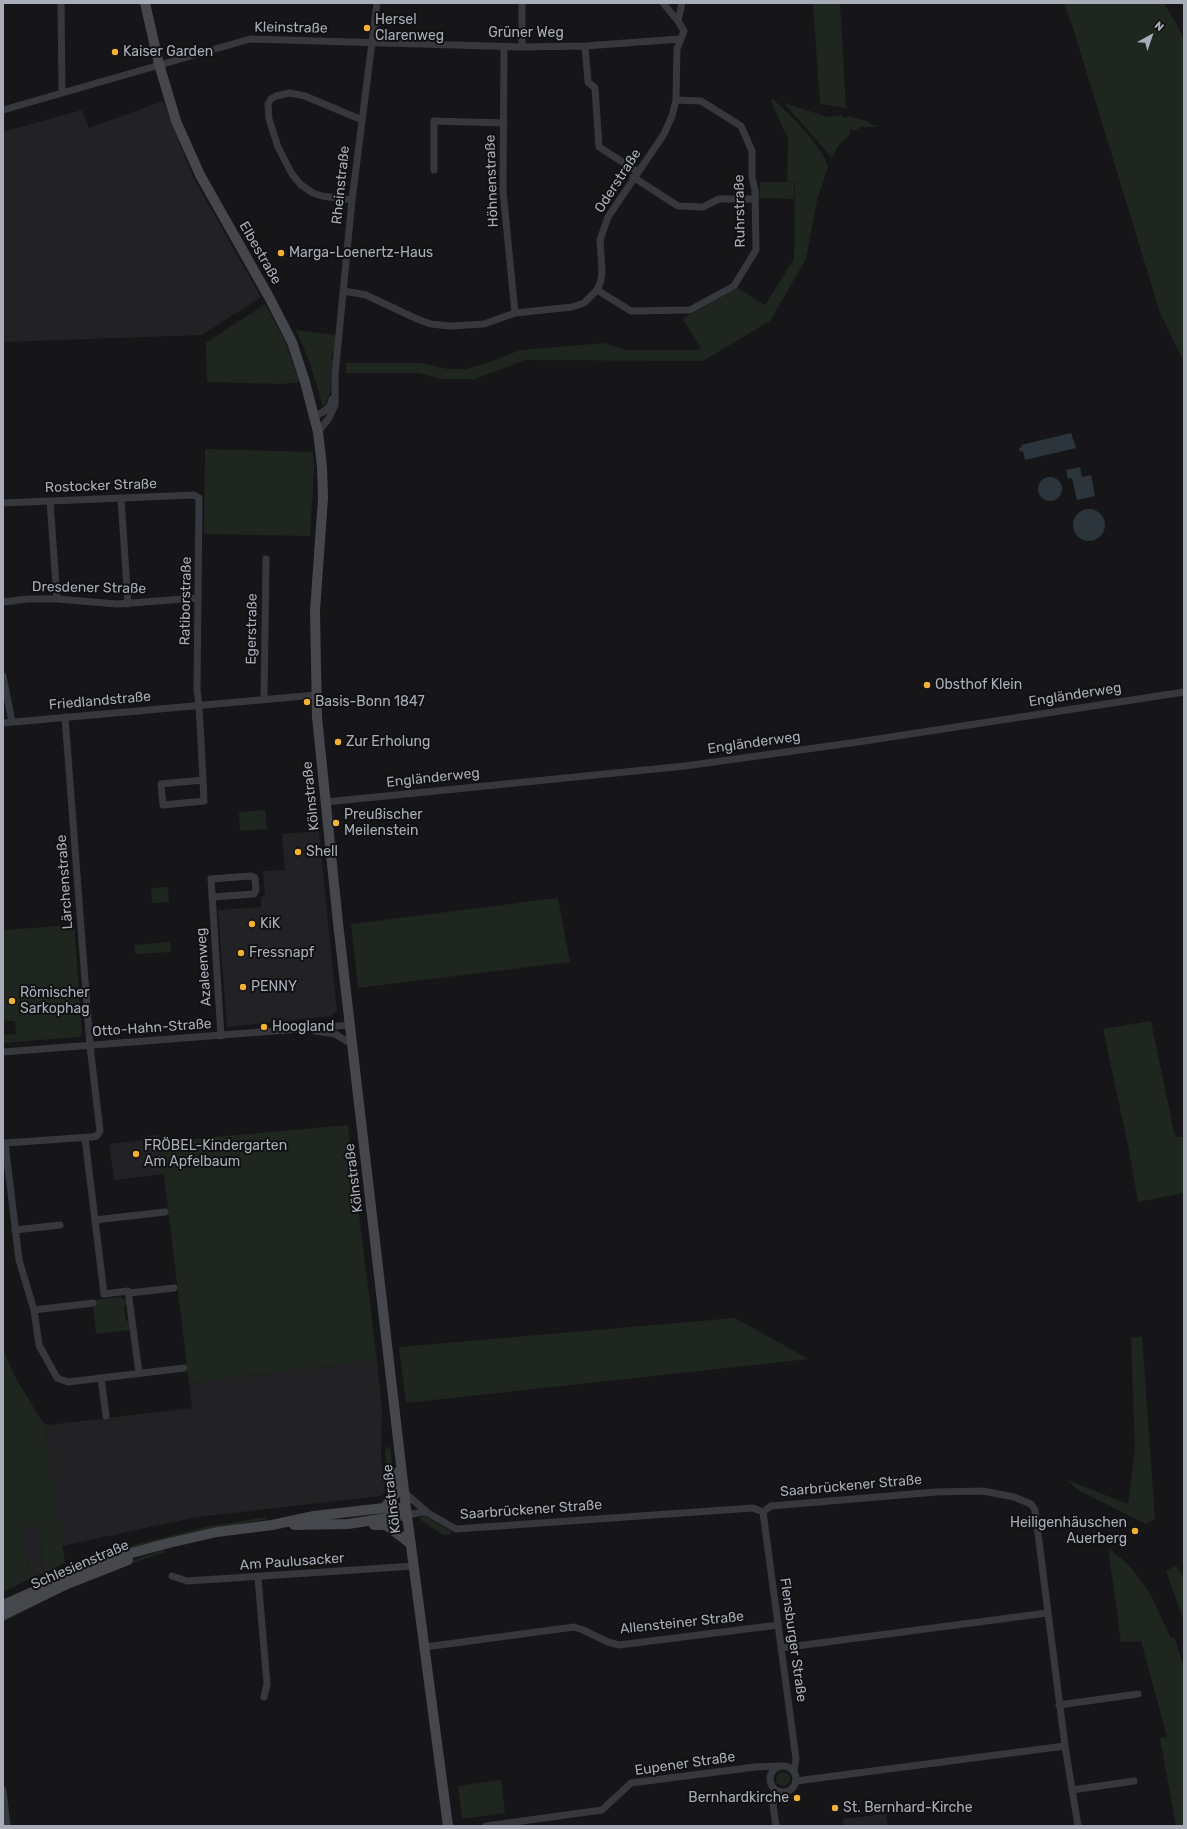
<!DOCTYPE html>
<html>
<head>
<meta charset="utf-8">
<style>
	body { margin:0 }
	#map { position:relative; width:1187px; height:1829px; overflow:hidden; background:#161618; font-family:Rubik,sans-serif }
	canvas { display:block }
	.frame { position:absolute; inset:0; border:4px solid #a8adb8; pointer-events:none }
	.north { position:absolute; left:1131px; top:16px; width:40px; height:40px; -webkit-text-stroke:3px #111113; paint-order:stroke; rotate:40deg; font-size:11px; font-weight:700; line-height:16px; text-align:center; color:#a8adb8 }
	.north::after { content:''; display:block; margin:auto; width:14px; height:18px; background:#a8adb8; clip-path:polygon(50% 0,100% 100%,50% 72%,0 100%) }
</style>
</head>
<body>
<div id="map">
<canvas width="1187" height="1829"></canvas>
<div class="frame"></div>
<div class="north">N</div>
</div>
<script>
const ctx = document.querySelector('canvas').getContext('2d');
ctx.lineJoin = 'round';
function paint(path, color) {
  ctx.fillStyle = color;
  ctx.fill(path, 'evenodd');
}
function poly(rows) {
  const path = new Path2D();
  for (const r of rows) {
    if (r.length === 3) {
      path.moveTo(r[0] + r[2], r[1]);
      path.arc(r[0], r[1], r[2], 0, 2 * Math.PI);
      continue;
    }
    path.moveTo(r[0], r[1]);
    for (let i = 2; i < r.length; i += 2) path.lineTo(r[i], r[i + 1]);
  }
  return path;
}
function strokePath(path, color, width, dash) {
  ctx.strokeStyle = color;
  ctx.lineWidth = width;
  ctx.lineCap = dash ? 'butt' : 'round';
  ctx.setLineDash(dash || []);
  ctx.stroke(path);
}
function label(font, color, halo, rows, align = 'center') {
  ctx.font = font + ' Rubik,sans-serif';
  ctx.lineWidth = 4;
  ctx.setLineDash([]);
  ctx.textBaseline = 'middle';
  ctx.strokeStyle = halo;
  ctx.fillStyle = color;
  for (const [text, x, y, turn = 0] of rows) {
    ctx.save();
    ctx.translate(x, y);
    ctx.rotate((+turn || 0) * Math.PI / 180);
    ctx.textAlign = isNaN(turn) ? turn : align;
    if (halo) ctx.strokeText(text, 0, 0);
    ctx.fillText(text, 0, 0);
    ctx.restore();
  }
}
paint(poly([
	[163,101,193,177,261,297,202,335,3,342,3,132,82,110,89,128],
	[319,831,337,1011,331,1016,227,1027,218,910,261,907,261,897,265,896,263,871,285,870,282,834],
	[159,1135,164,1174,114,1180,109,1144,145,1140,145,1136],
	[377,1360,382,1409,381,1455,385,1493,381,1496,197,1517,62,1546,44,1423,48,1425,192,1408,189,1383],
	[38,1522,44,1573,29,1579,23,1523],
	[886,1814,888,1826,844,1826,843,1819]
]), '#222225');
paint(poly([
	[813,3,840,3,846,108,820,104],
	[1064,3,1164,3,1177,25,1184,40,1184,362,1160,313,1074,31],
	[773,99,795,120,811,138,825,158,828,167,817,200,806,259,770,321,703,361,525,360,475,379,441,379,419,373,346,373,346,363,420,363,448,369,466,369,493,361,520,350,604,343,625,350,697,350,701,348,684,321,684,318,738,288,765,305,794,259,795,182,787,181,788,139,771,101],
	[784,103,828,117,842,115,842,117,846,118,847,116,864,120,877,127,861,127,854,131,853,129,849,131,850,134,838,146,832,158],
	[760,182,794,182,794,199,759,198],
	[265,304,286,343,299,382,282,384,207,382,206,343],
	[296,330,336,335,334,353,332,353,331,359,333,360,330,393,325,405,322,404,310,363],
	[205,449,313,452,314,471,310,536,204,534],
	[265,810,267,829,240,831,239,812],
	[168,887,169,902,152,903,151,888],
	[558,898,570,962,358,988,351,924],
	[74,925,82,1034,79,1037,3,1043,3,1035,16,1034,15,1021,7,1021,4,1020,3,1013,3,930],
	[170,942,171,952,135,954,135,945],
	[1151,1021,1175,1137,1184,1137,1184,1193,1138,1202,1128,1145,1103,1029],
	[348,1125,377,1360,189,1383,160,1142],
	[121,1297,126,1301,127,1305,124,1306,126,1321,129,1321,130,1330,96,1334,93,1300],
	[735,1318,809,1359,406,1403,399,1347],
	[1142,1336,1155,1519,1146,1524,1078,1490,1067,1480,1128,1504,1135,1450,1131,1338],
	[3,1349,14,1375,38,1415,44,1423,65,1563,44,1573,38,1522,23,1523,29,1579,3,1592],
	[390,1446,394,1479,391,1492,389,1492,385,1452,387,1448],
	[425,1516,449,1530,452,1534,443,1535,421,1520,420,1517],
	[267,1517,267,1519,212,1529,70,1570,44,1581,43,1578,91,1559,134,1545,210,1526],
	[1108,1548,1127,1563,1148,1590,1171,1638,1174,1637,1184,1667,1184,1826,1176,1826,1160,1738,1167,1737,1141,1641,1121,1642],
	[163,1550,166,1552,138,1561,72,1587,3,1622,3,1619,119,1565],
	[1176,1565,1184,1579,1184,1621,1166,1571],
	[783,1779,7],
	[501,1780,505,1813,462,1819,458,1786]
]), '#1e261f');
paint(poly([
	[1071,433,1076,448,1025,460,1023,451,1020,452,1019,448,1022,447,1021,445],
	[1080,467,1082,477,1091,475,1095,496,1077,500,1072,478,1068,479,1066,470],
	[1050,489,12],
	[1089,525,16]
]), '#2c353c');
strokePath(poly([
	[61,3,62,92],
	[522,3,522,47],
	[678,21,682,3],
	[585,46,588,82,595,88,599,147,638,172],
	[504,47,503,191,515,313],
	[3,110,250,39,522,47,585,46,680,39],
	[434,170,434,121,504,123],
	[633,177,678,206,703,207,719,199,755,199],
	[352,200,322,196,313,193,301,185,292,174,278,147,269,119,268,104,271,99,276,96,290,93,305,96,362,120],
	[597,290,631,311,690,310,734,286,756,250,755,190,752,177,752,151,741,126,701,101,676,100],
	[344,291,366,295,417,319,431,324,450,326,484,324,515,313,572,307,584,303,597,290,601,280,602,271,600,240,608,217,664,134,672,116,676,100,677,49,684,31,678,21,663,3],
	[315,416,323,412,330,406,332,399],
	[318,432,329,418,335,405,335,375,352,200,377,3],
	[121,498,128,604],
	[50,501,57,599],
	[3,503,194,495,199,498,197,690,199,705,203,780,204,801,163,805,161,784,203,780],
	[3,602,28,599,57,599,117,604,198,598],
	[3,676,12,722],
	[264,699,266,559],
	[65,717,90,1046,100,1131,97,1136,91,1137,5,1143,19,1260,34,1310,39,1345,57,1378,68,1382,184,1368],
	[3,723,316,695],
	[326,802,685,766,858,742,1184,692],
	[212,897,254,894,256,890,255,878,251,876,211,879,221,1036],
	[315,1031,335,1034,353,1045],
	[3,1052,351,1025],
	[85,1138,104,1294,128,1291,139,1373],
	[95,1220,165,1212],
	[15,1230,60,1225],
	[129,1293,174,1288],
	[34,1310,93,1303],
	[101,1378,106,1416],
	[405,1493,428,1513,456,1529,753,1508,763,1512],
	[763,1512,771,1506,936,1492,983,1491,1014,1497,1031,1504,1035,1510,1065,1746,1078,1826],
	[763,1512,796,1759,794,1771],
	[407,1515,423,1512,428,1513],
	[172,1576,187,1581,414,1566],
	[258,1578,267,1684,264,1697],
	[425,1647,574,1627,583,1630,608,1642,619,1645,778,1625],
	[781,1648,1047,1613],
	[1059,1705,1138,1694],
	[783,1779,13],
	[796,1781,1065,1746],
	[3,1790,7,1826],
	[1072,1790,1134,1781],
	[486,1826,602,1810,631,1783,755,1767,779,1766],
	[776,1826,773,1805,778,1791]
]), '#37383d', 7);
strokePath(poly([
	[145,3,159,64,176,121,200,175,269,297,292,342,305,382,318,432,322,467,323,498,315,611,317,717,338,923,406,1508,448,1826],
	[384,1508,396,1493,398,1472],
	[294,1525,348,1524,407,1515],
	[374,1525,386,1525,411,1544],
	[3,1605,102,1561,169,1543,217,1532,272,1525,314,1516,384,1508,406,1508],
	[3,1615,67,1584,128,1560]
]), '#45474d', 10);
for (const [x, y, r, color] of [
	[367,28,4,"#f2b134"],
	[115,52,4,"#f2b134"],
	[281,253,4,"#f2b134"],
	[927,685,4,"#f2b134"],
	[307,702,4,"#f2b134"],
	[338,742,4,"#f2b134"],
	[336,823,4,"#f2b134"],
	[298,852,4,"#f2b134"],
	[252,924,4,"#f2b134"],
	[241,953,4,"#f2b134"],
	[243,987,4,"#f2b134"],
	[12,1001,4,"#f2b134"],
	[264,1027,4,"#f2b134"],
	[136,1154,4,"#f2b134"],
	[1135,1531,4,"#f2b134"],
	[797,1798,4,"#f2b134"],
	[835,1808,4,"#f2b134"]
]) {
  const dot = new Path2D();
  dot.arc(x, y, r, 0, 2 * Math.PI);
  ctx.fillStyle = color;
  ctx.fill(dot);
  strokePath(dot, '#111113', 1.5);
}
label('14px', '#a8adb8', '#111113', [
	["Hersel",375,20],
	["Clarenweg",375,36],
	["Kaiser Garden",123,52],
	["Marga-Loenertz-Haus",289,253],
	["Obsthof Klein",935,685],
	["Basis-Bonn 1847",315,702],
	["Zur Erholung",346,742],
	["Preußischer",344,815],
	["Meilenstein",344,831],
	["Shell",306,852],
	["KiK",260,924],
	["Fressnapf",249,953],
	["PENNY",251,987],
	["Römischer",20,993],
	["Sarkophag",20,1009],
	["Hoogland",272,1027],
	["FRÖBEL-Kindergarten",144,1146],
	["Am Apfelbaum",144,1162],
	["Heiligenhäuschen",1127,1523,"right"],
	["Auerberg",1127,1539,"right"],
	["Bernhardkirche",789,1798,"right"],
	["St. Bernhard-Kirche",843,1808]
], 'left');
label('14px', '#a8adb8', '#111113', [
	["Kleinstraße",291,28,1],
	["Grüner Weg",526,33],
	["Höhnenstraße",492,181,-92],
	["Oderstraße",618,181,-57],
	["Rheinstraße",341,185,-84],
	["Ruhrstraße",740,211,-91],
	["Elbestraße",260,253,60],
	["Rostocker Straße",101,486,-2],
	["Dresdener Straße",89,588,1],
	["Ratiborstraße",186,601,-89],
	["Egerstraße",252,629,-89],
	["Engländerweg",1075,695,-9],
	["Friedlandstraße",100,701,-5],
	["Engländerweg",754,743,-8],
	["Engländerweg",433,778,-6],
	["Kölnstraße",311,796,-96],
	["Lärchenstraße",65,882,-94],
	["Azaleenweg",204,967,-94],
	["Otto-Hahn-Straße",152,1028,-4],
	["Kölnstraße",354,1178,-97],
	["Saarbrückener Straße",851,1486,-5],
	["Kölnstraße",392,1499,-97],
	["Saarbrückener Straße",531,1510,-4],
	["Am Paulusacker",292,1562,-4],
	["Schlesienstraße",80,1565,-23],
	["Allensteiner Straße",682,1623,-6],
	["Flensburger Straße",793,1640,82],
	["Eupener Straße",685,1764,-8]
]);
</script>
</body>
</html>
